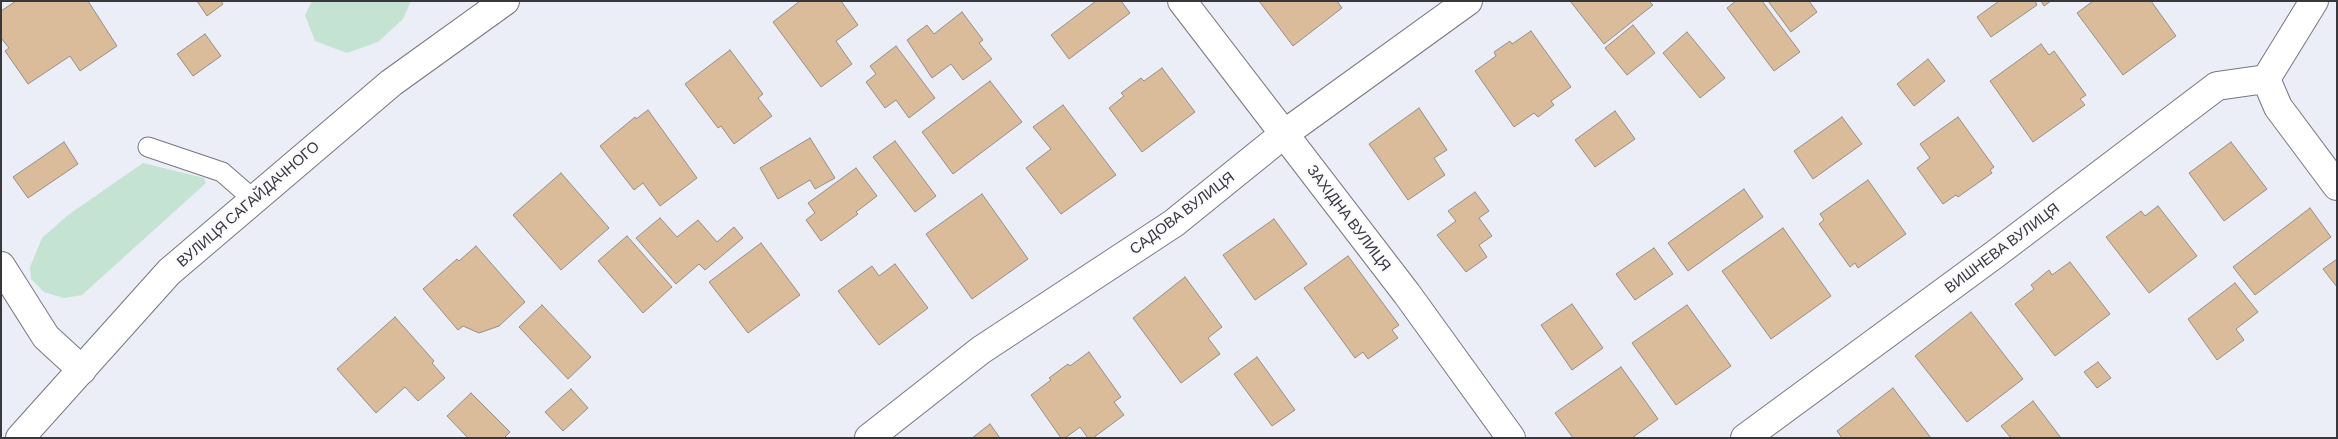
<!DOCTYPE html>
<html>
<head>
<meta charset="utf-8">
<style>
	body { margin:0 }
	#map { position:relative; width:2338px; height:439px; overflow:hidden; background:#ebedf7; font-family:Barlow,sans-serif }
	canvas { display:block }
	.frame { position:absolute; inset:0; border:2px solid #38383c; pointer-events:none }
</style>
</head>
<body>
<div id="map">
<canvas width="2338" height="439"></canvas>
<div class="frame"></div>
</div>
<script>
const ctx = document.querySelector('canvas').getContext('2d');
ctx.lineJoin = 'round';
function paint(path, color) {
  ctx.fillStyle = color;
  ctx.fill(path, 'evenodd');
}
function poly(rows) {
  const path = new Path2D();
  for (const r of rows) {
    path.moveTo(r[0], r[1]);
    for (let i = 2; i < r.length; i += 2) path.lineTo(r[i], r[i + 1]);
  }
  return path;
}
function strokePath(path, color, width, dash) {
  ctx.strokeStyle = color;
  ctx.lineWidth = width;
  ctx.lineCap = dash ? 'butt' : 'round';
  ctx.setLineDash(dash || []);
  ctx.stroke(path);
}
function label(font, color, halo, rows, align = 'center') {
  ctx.font = font + ' Barlow,sans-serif';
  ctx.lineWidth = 4;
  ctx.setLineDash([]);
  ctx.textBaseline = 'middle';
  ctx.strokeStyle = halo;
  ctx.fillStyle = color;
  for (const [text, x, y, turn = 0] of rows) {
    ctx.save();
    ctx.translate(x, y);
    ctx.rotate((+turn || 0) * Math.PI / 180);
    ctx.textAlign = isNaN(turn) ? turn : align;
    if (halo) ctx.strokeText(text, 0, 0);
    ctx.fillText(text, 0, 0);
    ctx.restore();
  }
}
paint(poly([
	[312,1,411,1,403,19,378,42,347,53,315,41,305,15],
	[143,163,204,178,206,183,82,295,64,298,44,292,31,279,30,267,42,238,68,215]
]), '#c4e3d3');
const building = poly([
	[16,1,88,1,117,46,80,71,70,56,28,84,5,51,9,48,1,38,1,11,16,1],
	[197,1,221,1,223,4,207,16,197,1],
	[800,1,841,1,858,25,836,41,852,64,821,87,773,22,800,1],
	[1096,1,1121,1,1130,13,1069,59,1051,35,1096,1],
	[1259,1,1337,1,1342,8,1293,46,1259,1],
	[1570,1,1649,1,1653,5,1604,44,1570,1],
	[1736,1,1762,1,1800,52,1774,71,1727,8,1736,1],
	[1768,1,1809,1,1817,12,1791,32,1768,1],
	[1999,1,2035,1,2037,5,1991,37,1977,17,1999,1],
	[2041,1,2051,1,2044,6,2041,1],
	[2093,1,2151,1,2176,36,2123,75,2077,13,2093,1],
	[962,12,983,40,979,43,992,59,963,80,951,64,932,78,907,40,927,25,934,34,962,12],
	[1633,25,1655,53,1627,75,1605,48,1633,25],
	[1531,31,1571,87,1551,101,1554,105,1538,117,1534,113,1514,127,1475,71,1496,56,1494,52,1510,41,1512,44,1531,31],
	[1687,32,1725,78,1700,98,1663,53,1687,32],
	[205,34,221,56,193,76,177,54,205,34],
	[2041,44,2049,55,2054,51,2086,95,2080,99,2085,105,2033,142,1990,81,2041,44],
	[896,46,935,98,909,118,896,100,885,108,866,82,876,74,870,66,896,46],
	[730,50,763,94,758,98,772,116,734,144,721,126,718,128,685,84,730,50],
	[1928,59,1945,81,1914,106,1897,84,1928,59],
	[1162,68,1195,112,1142,152,1109,108,1124,96,1121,93,1141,78,1144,81,1162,68],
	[990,81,1022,122,953,174,922,132,990,81],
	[1063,105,1116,175,1061,214,1026,168,1051,149,1033,127,1063,105],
	[1419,108,1447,150,1434,158,1445,175,1408,200,1369,144,1419,108],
	[648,110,697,178,660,206,643,183,634,190,600,146,635,117,636,119,648,110],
	[1615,111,1635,139,1595,167,1575,140,1615,111],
	[1842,117,1862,144,1813,179,1794,151,1842,117],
	[1958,117,1994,167,1990,170,1992,173,1958,197,1956,195,1943,204,1917,168,1930,158,1920,144,1958,117],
	[810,138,835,178,815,189,810,180,778,199,760,168,810,138],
	[895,141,936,196,915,212,873,157,895,141],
	[64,142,78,164,28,198,13,177,64,142],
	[2231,142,2267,189,2224,221,2189,173,2231,142],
	[856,168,877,196,856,212,858,214,821,241,806,220,815,213,808,203,856,168],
	[561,173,609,228,561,270,513,215,561,173],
	[1868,180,1906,234,1858,268,1855,263,1850,267,1819,224,1824,220,1820,214,1868,180],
	[1744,189,1763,217,1688,271,1668,243,1744,189],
	[1475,192,1489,211,1479,218,1492,236,1479,245,1487,257,1466,272,1437,235,1456,221,1448,211,1475,192],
	[982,194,1028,259,972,299,926,234,982,194],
	[2158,206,2197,256,2149,293,2106,237,2141,211,2145,216,2158,206],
	[2310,208,2331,237,2255,295,2233,267,2310,208],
	[660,218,677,237,698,220,717,242,734,227,743,238,705,270,699,264,676,284,636,238,660,218],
	[1274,219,1307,264,1255,300,1223,255,1274,219],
	[1783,228,1831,296,1771,339,1722,271,1783,228],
	[627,236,672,287,643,313,598,261,627,236],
	[761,243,800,295,748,333,709,282,761,243],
	[476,246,525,302,499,326,479,333,463,326,458,330,423,289,457,259,459,261,476,246],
	[1654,248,1673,274,1635,300,1616,274,1654,248],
	[1348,256,1399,325,1392,330,1398,338,1368,359,1363,352,1355,358,1304,288,1348,256],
	[2337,259,2337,287,2323,269,2337,259],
	[2070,262,2110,314,2055,356,2015,304,2034,289,2031,285,2049,270,2052,275,2070,262],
	[895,264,928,308,879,345,838,291,872,266,879,276,895,264],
	[1185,277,1222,327,1208,338,1220,354,1181,383,1133,318,1185,277],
	[2235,283,2258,312,2236,329,2244,340,2217,360,2188,319,2235,283],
	[1572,304,1603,348,1572,370,1541,325,1572,304],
	[542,305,591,357,568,379,519,327,542,305],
	[1687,305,1731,366,1676,405,1632,343,1687,305],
	[1971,312,2023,379,1967,422,1915,356,1971,312],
	[395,317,434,361,432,363,445,378,418,401,405,387,376,413,337,369,395,317],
	[1089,352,1121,397,1114,402,1124,415,1093,438,1088,438,1080,427,1065,438,1061,438,1031,395,1051,380,1049,378,1068,364,1070,366,1089,352],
	[1257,357,1295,410,1272,426,1234,374,1257,357],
	[2098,362,2111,378,2097,388,2084,372,2098,362],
	[1621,367,1658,419,1632,438,1573,438,1555,413,1621,367],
	[1893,388,1931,438,1842,438,1837,431,1893,388],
	[571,389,588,408,563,431,545,412,571,389],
	[471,393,510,432,504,438,468,438,447,416,471,393],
	[2033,401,2061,438,2011,438,2001,426,2033,401],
	[990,424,1000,438,972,438,990,424]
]);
paint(building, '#dabc9b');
strokePath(building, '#958e87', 1);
const lane = poly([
	[148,147,222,172,253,199]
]);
const street = poly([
	[1182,1,1407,294,1511,438],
	[2266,79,2278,107,2337,186],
	[2266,79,2314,1],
	[1,266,46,337,82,370],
	[869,438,981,350,1174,223,1284,134,1468,1],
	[1745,438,1994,255,2217,86,2266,79]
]);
const primary = poly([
	[20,438,169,272,391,83,505,1]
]);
strokePath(lane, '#767780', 21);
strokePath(street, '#767780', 30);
strokePath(primary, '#767780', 30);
strokePath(lane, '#fff', 19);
strokePath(street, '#fff', 28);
strokePath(primary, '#fff', 28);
label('15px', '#38383c', '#fafaff', [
	["ВУЛИЦЯ САГАЙДАЧНОГО",248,204,-41],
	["САДОВА ВУЛИЦЯ",1182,213,-37],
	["ЗАХІДНА ВУЛИЦЯ",1349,218,53],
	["ВИШНЕВА ВУЛИЦЯ",2002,248,-37]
]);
</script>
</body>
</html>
